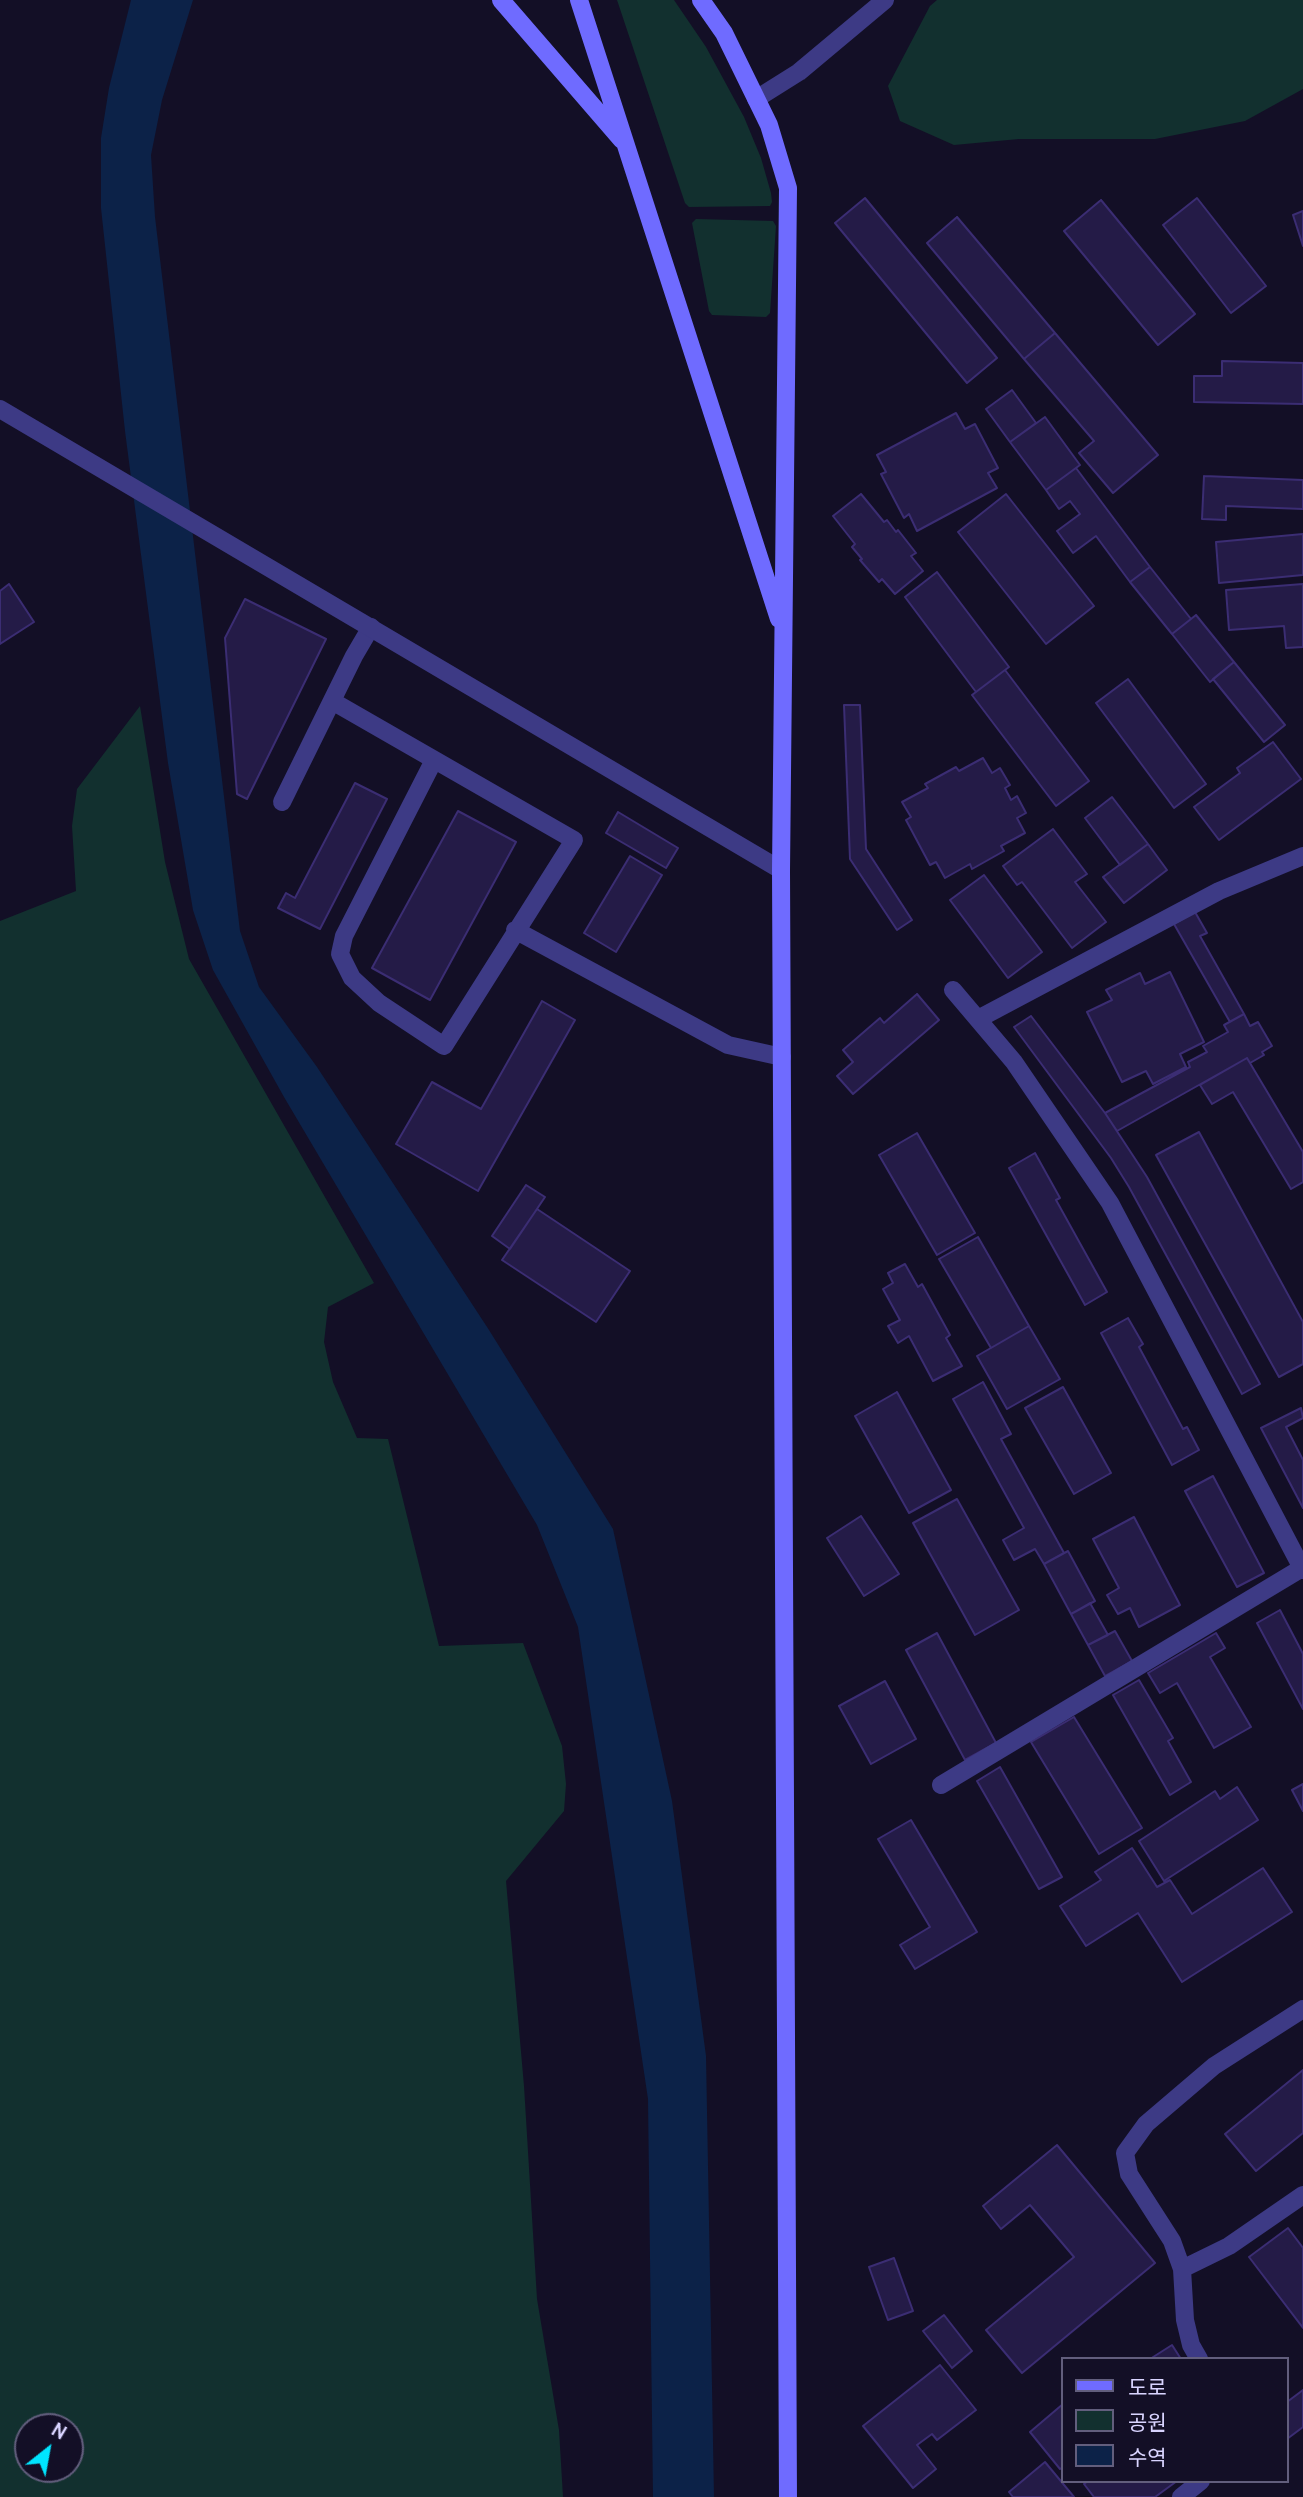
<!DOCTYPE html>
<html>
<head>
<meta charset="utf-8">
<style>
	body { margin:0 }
	#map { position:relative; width:1303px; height:2497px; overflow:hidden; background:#130f26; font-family:Cabin,"Noto Sans KR",sans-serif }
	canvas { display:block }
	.legend { position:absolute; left:1061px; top:2357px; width:228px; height:126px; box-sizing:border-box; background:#130f26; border:2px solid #625e7d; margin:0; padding:9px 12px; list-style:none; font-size:21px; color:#d9d4ff }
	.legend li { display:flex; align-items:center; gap:14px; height:35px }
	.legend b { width:35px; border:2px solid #625e7d }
	.north { position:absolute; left:14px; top:2413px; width:70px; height:70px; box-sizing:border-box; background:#130f26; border:2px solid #625e7d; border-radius:50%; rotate:31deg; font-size:19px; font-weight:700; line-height:28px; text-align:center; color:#d9d4ff }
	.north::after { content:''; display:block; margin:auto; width:24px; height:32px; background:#00e5ff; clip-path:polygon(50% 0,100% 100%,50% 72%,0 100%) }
</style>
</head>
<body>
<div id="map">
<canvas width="1303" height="2497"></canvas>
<ul class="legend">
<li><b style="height:9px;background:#6f6bff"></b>도로</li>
<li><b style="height:19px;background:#12302f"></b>공원</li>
<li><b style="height:19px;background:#0c2248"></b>수역</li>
</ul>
<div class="north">N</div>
</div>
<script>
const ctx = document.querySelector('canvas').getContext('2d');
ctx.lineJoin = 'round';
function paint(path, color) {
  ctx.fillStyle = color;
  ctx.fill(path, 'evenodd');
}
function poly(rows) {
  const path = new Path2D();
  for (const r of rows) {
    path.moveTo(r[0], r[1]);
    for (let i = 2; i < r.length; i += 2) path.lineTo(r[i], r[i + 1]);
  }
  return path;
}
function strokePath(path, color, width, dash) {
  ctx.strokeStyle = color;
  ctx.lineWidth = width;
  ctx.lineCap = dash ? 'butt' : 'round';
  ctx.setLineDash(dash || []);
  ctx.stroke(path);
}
paint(poly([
	[617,0,674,0,706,47,744,117,761,158,771,193,772,202,770,206,689,207,685,203],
	[937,0,1303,0,1303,89,1245,121,1155,139,1019,139,954,145,900,121,888,86,930,6],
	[696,219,773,221,776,226,770,313,766,317,712,315,709,311,692,223],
	[140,706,165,862,189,959,374,1283,328,1307,324,1342,333,1382,357,1438,388,1439,439,1646,523,1643,562,1746,566,1784,564,1811,506,1881,524,2086,537,2299,559,2430,563,2497,0,2497,0,921,76,891,72,826,77,789],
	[28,2427,70,2427,70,2469,28,2469]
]), '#12302f');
paint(poly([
	[131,0,193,0,162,100,151,155,155,217,240,931,259,987,317,1067,489,1330,613,1529,672,1801,706,2056,714,2497,653,2497,648,2099,578,1627,537,1525,284,1097,213,970,193,910,168,763,125,431,101,208,101,138,109,88]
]), '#0c2248');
const building = poly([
	[865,198,997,358,967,383,835,223,865,198],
	[1197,198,1266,286,1231,313,1163,225,1197,198],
	[1101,200,1195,314,1158,345,1064,231,1101,200],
	[1303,211,1303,246,1293,215,1303,211],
	[957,217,1055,333,1024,359,927,243,957,217],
	[1055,333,1158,455,1113,493,1079,453,1094,441,1024,359,1055,333],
	[1222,361,1303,363,1303,404,1194,402,1194,376,1222,376,1222,361],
	[1012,390,1036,423,1010,442,986,409,1012,390],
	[956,413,965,429,975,424,998,468,988,473,997,488,917,531,909,514,904,518,881,474,886,472,877,455,956,413],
	[1045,417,1080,465,1046,490,1010,442,1045,417],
	[1076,468,1150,567,1130,582,1096,536,1073,553,1057,531,1080,514,1070,501,1059,509,1046,490,1076,468],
	[1204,476,1303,480,1303,509,1226,506,1226,520,1202,519,1204,476],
	[861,494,884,522,887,520,896,532,898,530,916,553,911,556,923,571,895,594,882,579,879,582,860,560,862,559,852,547,855,544,833,516,861,494],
	[1006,494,1094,606,1046,644,958,532,1006,494],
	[1303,534,1303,575,1219,583,1216,542,1303,534],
	[1150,567,1191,619,1172,634,1130,582,1150,567],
	[937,572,1009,667,976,692,905,597,937,572],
	[9,584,34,622,0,644,0,591,9,584],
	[1303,584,1303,647,1286,648,1284,626,1229,630,1226,590,1303,584],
	[245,599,326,639,247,799,237,794,225,638,245,599],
	[1196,615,1234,662,1210,682,1172,634,1196,615],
	[1234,662,1285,725,1264,742,1213,679,1234,662],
	[1005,670,1089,781,1056,806,972,695,1005,670],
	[1128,679,1206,784,1174,808,1096,703,1128,679],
	[844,705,860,705,866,849,912,920,897,930,850,859,844,705],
	[1273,742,1301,779,1219,840,1194,807,1240,773,1237,768,1273,742],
	[983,758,992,773,1000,768,1010,785,1005,788,1011,800,1017,796,1026,813,1017,818,1025,833,1001,846,1004,851,972,869,970,864,945,878,936,862,930,865,906,820,911,817,902,802,928,788,925,784,956,767,959,771,983,758],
	[355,783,387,799,320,929,278,908,286,893,295,898,355,783],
	[1112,797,1148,844,1120,865,1085,818,1112,797],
	[458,811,516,842,430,1000,372,968,458,811],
	[618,812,678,848,666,868,606,833,618,812],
	[1053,829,1087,874,1075,882,1106,922,1072,948,1022,882,1017,885,1003,866,1053,829],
	[1148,844,1167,870,1124,903,1103,877,1148,844],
	[630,856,662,875,616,952,584,933,630,856],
	[984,875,1042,952,1008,978,950,900,984,875],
	[1195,912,1207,933,1200,936,1244,1014,1230,1022,1174,924,1195,912],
	[1170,972,1204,1042,1180,1054,1186,1067,1153,1084,1146,1071,1122,1082,1087,1012,1112,1000,1106,990,1140,973,1145,984,1170,972],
	[917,994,939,1020,853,1094,837,1076,853,1062,843,1050,880,1018,884,1023,917,994],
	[542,1001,575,1020,478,1191,396,1144,432,1082,481,1109,542,1001],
	[1244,1014,1250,1026,1258,1022,1272,1046,1262,1052,1264,1055,1250,1063,1247,1058,1117,1131,1105,1113,1190,1067,1188,1062,1207,1052,1203,1046,1228,1032,1224,1025,1244,1014],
	[1031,1016,1105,1113,1147,1177,1260,1384,1242,1394,1129,1187,1111,1158,1014,1027,1031,1016],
	[1247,1058,1303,1152,1303,1182,1291,1189,1233,1092,1212,1104,1200,1085,1247,1058],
	[1199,1132,1303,1322,1303,1364,1279,1377,1156,1155,1199,1132],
	[917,1133,975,1233,937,1255,879,1155,917,1133],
	[1035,1153,1060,1198,1056,1200,1107,1292,1085,1305,1009,1168,1035,1153],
	[526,1185,545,1197,510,1249,492,1236,526,1185],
	[537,1209,630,1271,596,1322,502,1260,537,1209],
	[978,1237,1029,1326,991,1348,939,1259,978,1237],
	[905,1264,918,1287,922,1284,950,1335,946,1338,962,1366,933,1381,909,1336,898,1343,888,1326,900,1320,883,1289,893,1283,888,1273,905,1264],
	[1128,1318,1143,1344,1139,1347,1183,1429,1187,1427,1199,1450,1172,1465,1101,1333,1128,1318],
	[1029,1326,1060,1379,1007,1409,977,1356,1029,1326],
	[983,1382,1011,1434,1001,1439,1064,1553,1044,1564,1035,1549,1014,1560,1003,1540,1024,1528,953,1399,983,1382],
	[1063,1387,1111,1473,1074,1494,1025,1408,1063,1387],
	[897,1392,951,1490,909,1513,855,1416,897,1392],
	[1301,1408,1303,1418,1286,1427,1303,1460,1303,1508,1261,1428,1301,1408],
	[1213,1476,1264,1573,1237,1587,1185,1491,1213,1476],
	[957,1499,1019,1610,975,1635,913,1523,957,1499],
	[861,1516,899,1574,864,1596,827,1538,861,1516],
	[1134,1517,1180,1605,1139,1627,1130,1608,1118,1614,1107,1595,1119,1588,1093,1539,1134,1517],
	[1068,1551,1095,1601,1071,1614,1044,1564,1068,1551],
	[1090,1603,1108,1635,1088,1645,1071,1614,1090,1603],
	[1280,1610,1303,1654,1303,1709,1257,1623,1280,1610],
	[1115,1631,1132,1661,1105,1676,1088,1645,1115,1631],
	[937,1633,996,1743,965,1760,906,1650,937,1633],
	[1216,1633,1225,1648,1210,1657,1251,1727,1214,1748,1177,1683,1160,1693,1148,1673,1216,1633],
	[1139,1680,1173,1738,1168,1741,1191,1782,1170,1795,1113,1695,1139,1680],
	[885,1681,916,1739,871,1764,839,1706,885,1681],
	[1074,1717,1142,1828,1099,1854,1031,1742,1074,1717],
	[1000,1767,1062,1877,1039,1889,977,1781,1000,1767],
	[1303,1784,1303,1811,1292,1790,1303,1784],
	[1237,1787,1258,1820,1164,1881,1139,1841,1215,1791,1220,1799,1237,1787],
	[911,1820,977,1932,915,1969,900,1945,930,1927,878,1839,911,1820],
	[1132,1848,1157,1887,1170,1880,1192,1914,1263,1868,1292,1912,1182,1982,1138,1913,1086,1946,1060,1906,1101,1880,1095,1872,1132,1848],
	[1303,2070,1303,2133,1256,2171,1225,2134,1303,2070],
	[1057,2145,1155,2263,1022,2373,986,2330,1074,2257,1030,2205,1001,2229,983,2206,1057,2145],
	[1288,2228,1303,2248,1303,2328,1249,2257,1288,2228],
	[894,2258,913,2311,888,2320,869,2267,894,2258],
	[944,2315,972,2351,952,2368,923,2331,944,2315],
	[1172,2345,1181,2359,1150,2359,1172,2345],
	[940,2365,976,2410,937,2440,932,2434,917,2445,936,2469,913,2488,863,2426,940,2365],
	[1303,2390,1303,2427,1287,2439,1287,2402,1303,2390],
	[1063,2404,1063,2467,1060,2469,1030,2432,1063,2404],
	[1045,2462,1074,2497,1013,2497,1009,2492,1045,2462],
	[1088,2481,1177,2481,1155,2497,1094,2497,1084,2484,1088,2481]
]);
paint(building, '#241b47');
strokePath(building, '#3b2d73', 2);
strokePath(poly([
	[332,701,574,840,444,1046,379,1003,352,978,340,954,344,936,434,760],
	[282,802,354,656,371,627],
	[515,930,728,1045,782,1057]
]), '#3d3a85', 18);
strokePath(poly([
	[756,99,799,72,885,0],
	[0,409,781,870],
	[953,990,1014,1062,1110,1203,1303,1570],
	[978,1019,1219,891,1303,856],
	[941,1785,1302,1568],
	[1182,2269,1229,2246,1303,2195],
	[1199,2359,1191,2345,1185,2320,1182,2269,1172,2241,1129,2174,1125,2153,1146,2124,1214,2066,1303,2009],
	[1181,2497,1201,2481]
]), '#3d3a85', 18);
strokePath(poly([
	[501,0,622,140],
	[579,0,779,619],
	[701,0,724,33,769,125,788,188,781,870,788,2497]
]), '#6f6bff', 18);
</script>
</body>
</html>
